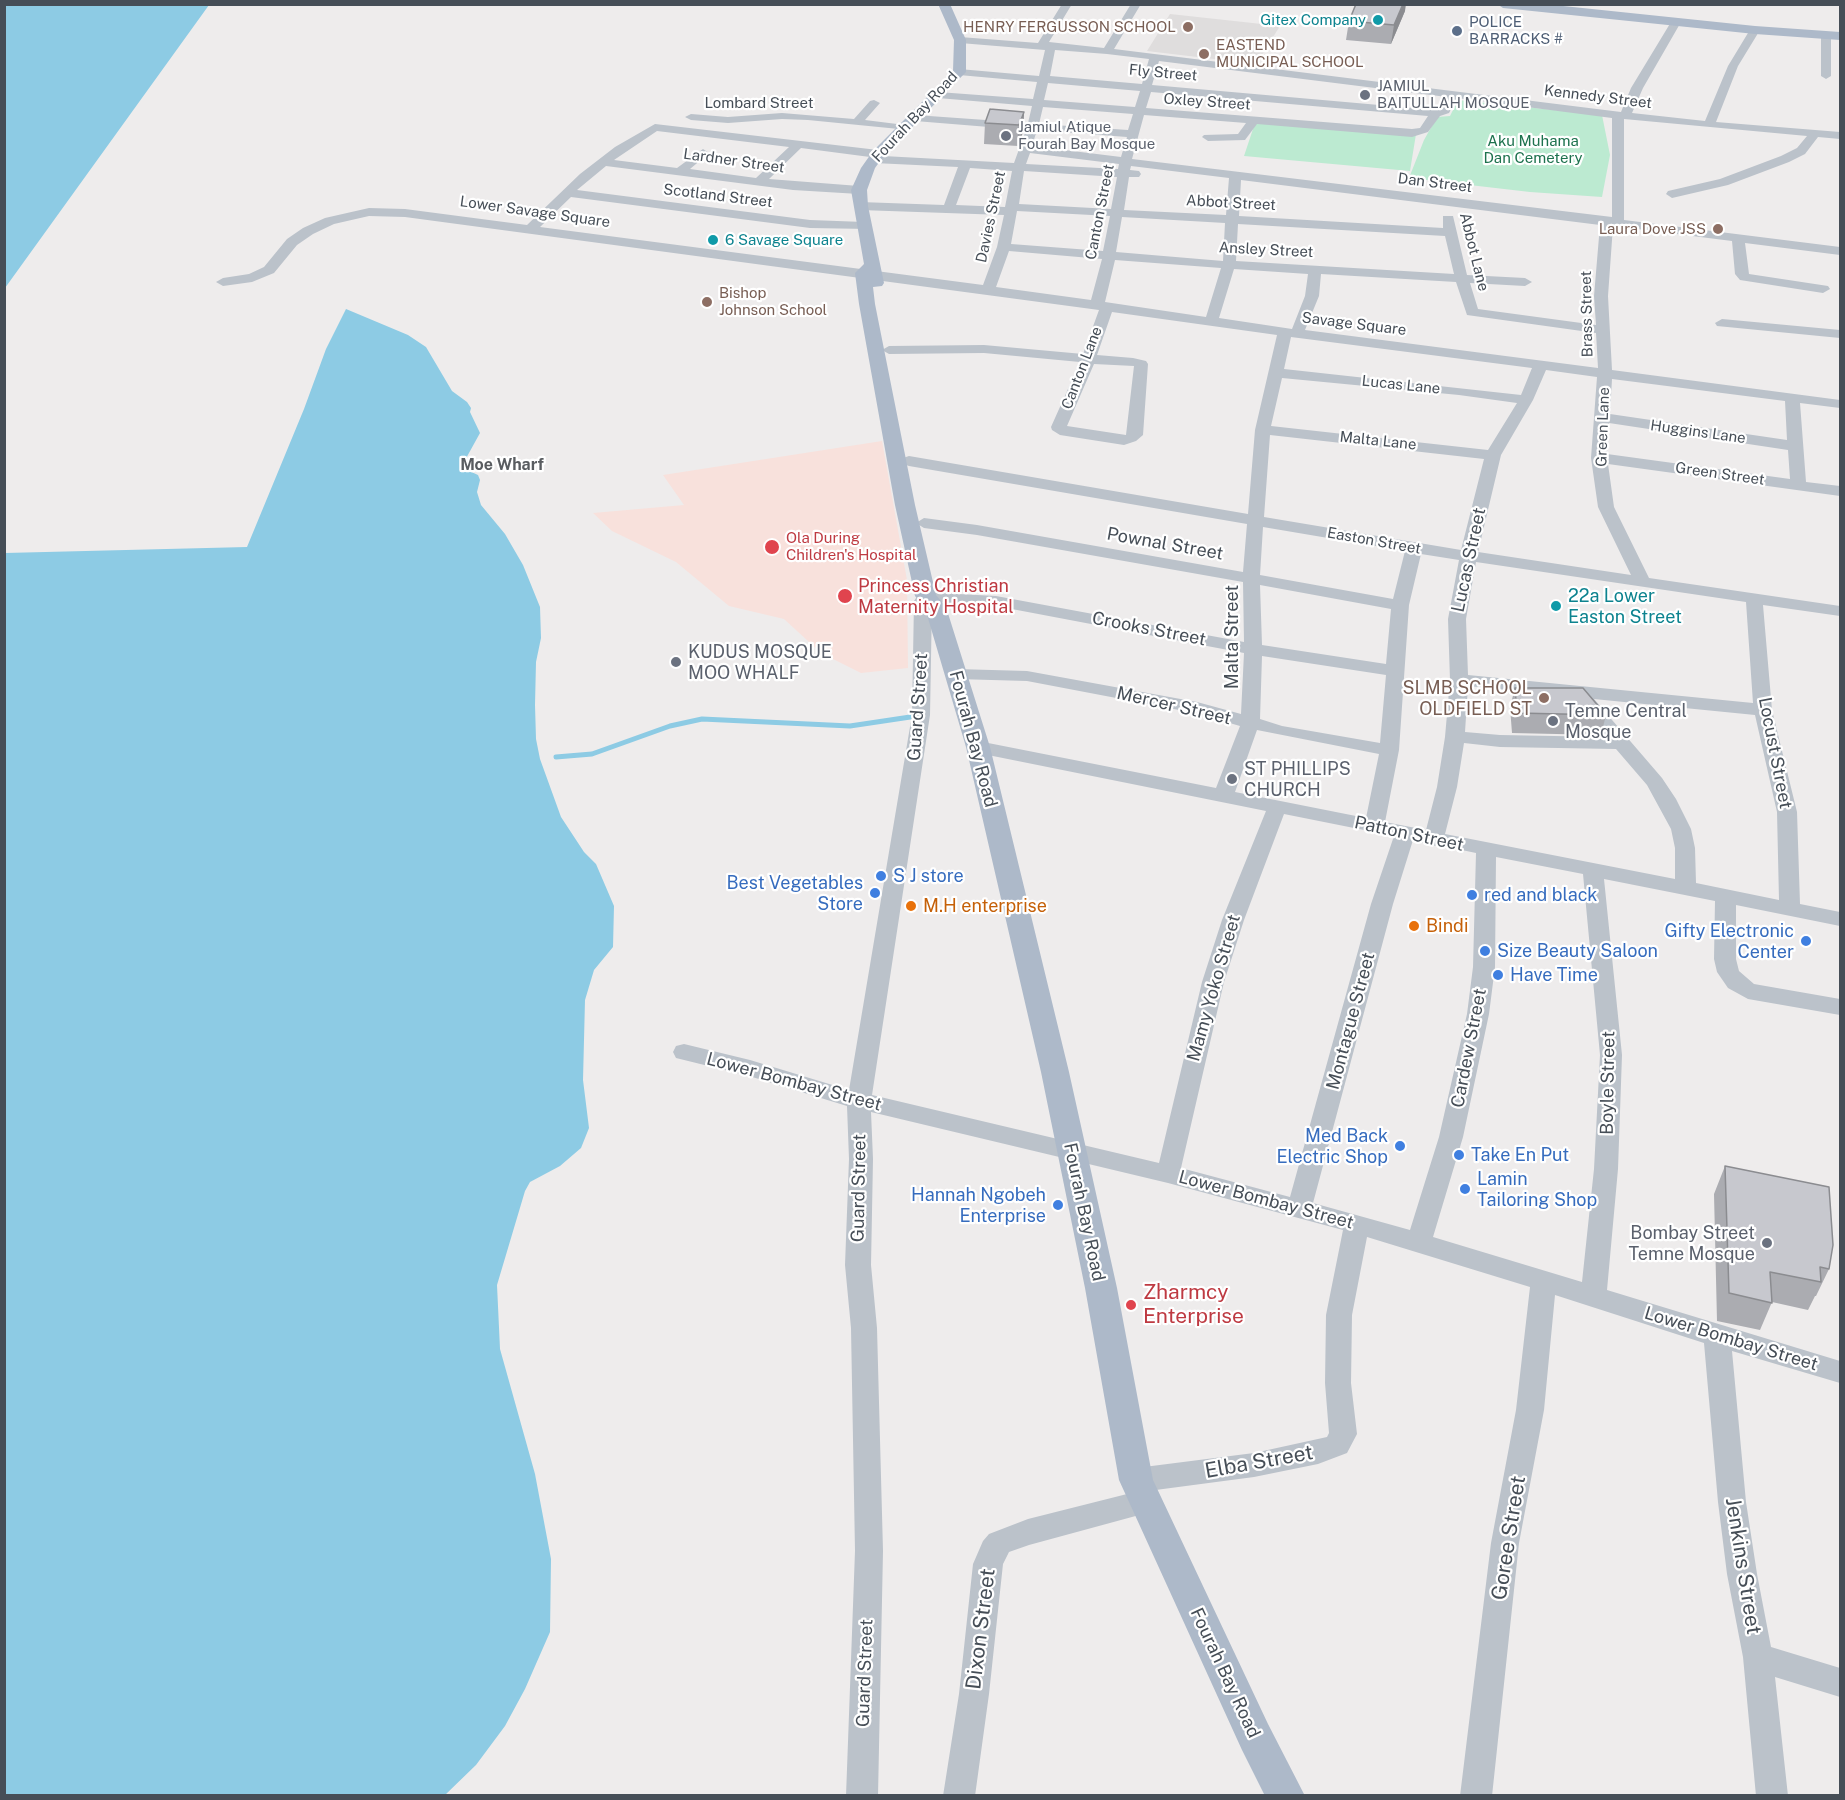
<!DOCTYPE html>
<html>
<head>
<meta charset="utf-8">
<style>
	body { margin:0 }
	#map { position:relative; width:1845px; height:1800px; overflow:hidden; background:#eeecec; font-family:"Public Sans",sans-serif }
	canvas { display:block }
	.frame { position:absolute; inset:0; border:6px solid #464e57; pointer-events:none }
</style>
</head>
<body>
<div id="map">
<canvas width="1845" height="1800"></canvas>
<div class="frame"></div>
</div>
<script>
const ctx = document.querySelector('canvas').getContext('2d');
ctx.lineJoin = 'round';
function paint(path, color) {
  ctx.fillStyle = color;
  ctx.fill(path, 'evenodd');
}
function poly(rows) {
  const path = new Path2D();
  for (const r of rows) {
    path.moveTo(r[0], r[1]);
    for (let i = 2; i < r.length; i += 2) path.lineTo(r[i], r[i + 1]);
  }
  return path;
}
function strokePath(path, color, width, dash) {
  ctx.strokeStyle = color;
  ctx.lineWidth = width;
  ctx.lineCap = dash ? 'butt' : 'round';
  ctx.setLineDash(dash || []);
  ctx.stroke(path);
}
function label(font, color, halo, rows, align = 'center') {
  ctx.font = font + ' "Public Sans",sans-serif';
  ctx.lineWidth = 4.5;
  ctx.setLineDash([]);
  ctx.textBaseline = 'middle';
  ctx.strokeStyle = halo;
  ctx.fillStyle = color;
  for (const [text, x, y, turn = 0] of rows) {
    ctx.save();
    ctx.translate(x, y);
    ctx.rotate((+turn || 0) * Math.PI / 180);
    ctx.textAlign = isNaN(turn) ? turn : align;
    if (halo) ctx.strokeText(text, 0, 0);
    ctx.fillText(text, 0, 0);
    ctx.restore();
  }
}
paint(poly([
	[1170,14,1280,26,1256,64,1147,51]
]), '#dfdddd');
paint(poly([
	[882,441,907,580,908,668,861,673,821,653,784,619,729,606,676,562,612,531,593,513,684,505,663,475]
]), '#f8e1dc');
paint(poly([
	[1458,100,1602,115,1610,155,1602,197,1530,192,1409,178,1424,140,1437,117,1450,116],
	[1256,120,1416,134,1410,171,1244,156]
]), '#bcead1');
paint(poly([
	[5,4,209,5,5,288,4,5],
	[346,309,408,335,426,347,452,391,467,402,471,408,470,412,480,433,464,462,465,469,478,475,480,480,477,492,481,505,505,534,523,565,540,607,541,638,536,662,535,705,536,739,540,759,561,817,584,852,596,864,614,906,613,947,594,970,585,1000,583,1080,589,1128,581,1148,560,1166,530,1182,525,1191,497,1285,500,1349,535,1474,551,1559,550,1632,525,1689,505,1726,476,1765,445,1795,5,1795,5,553,247,547,304,409,326,349]
]), '#8dcbe4');
strokePath(poly([
	[556,757,592,754,670,726,702,719,850,726,917,716]
]), '#8dcbe4', 5);
paint(poly([
	[1062,4,1072,4,1049,42,1104,48,1131,4,1141,4,1114,49,1621,112,1631,88,1671,22,1676,19,1681,22,1643,88,1632,113,1705,121,1728,66,1751,28,1755,27,1760,30,1738,66,1716,122,1840,132,1840,139,1818,137,1805,154,1789,162,1728,185,1672,198,1666,194,1668,191,1720,179,1781,156,1797,148,1807,136,1624,119,1624,220,1840,247,1840,255,1745,243,1749,274,1828,286,1830,289,1823,293,1740,280,1735,274,1732,241,1613,226,1608,296,1612,370,1840,400,1840,408,1800,403,1806,482,1840,486,1840,496,1608,464,1614,507,1649,578,1840,606,1840,616,1763,605,1772,710,1797,812,1800,904,1840,912,1840,926,1736,905,1736,959,1739,971,1754,984,1840,999,1840,1015,1748,999,1728,988,1717,972,1714,959,1715,901,1604,879,1622,1055,1618,1169,1607,1290,1840,1361,1840,1383,1732,1351,1746,1502,1757,1574,1771,1647,1840,1668,1840,1697,1775,1677,1788,1796,1756,1796,1743,1657,1727,1574,1718,1502,1704,1343,1555,1295,1544,1410,1519,1543,1492,1796,1460,1796,1491,1543,1516,1410,1530,1287,1367,1237,1352,1315,1351,1383,1357,1434,1347,1453,1318,1464,1254,1477,1148,1491,1154,1493,1158,1502,1154,1511,1029,1545,1009,1552,1003,1564,989,1694,975,1796,943,1796,959,1694,973,1564,983,1541,989,1534,1028,1519,1135,1492,1126,1489,1122,1480,1126,1471,1136,1468,1254,1453,1327,1437,1329,1433,1325,1383,1326,1315,1343,1230,1168,1183,871,1112,873,1159,871,1265,877,1328,883,1551,878,1796,846,1796,855,1551,851,1328,845,1265,849,1159,847,1106,749,1076,676,1058,673,1052,676,1046,684,1044,750,1060,849,1090,912,715,914,601,920,592,996,596,1244,642,1243,582,977,535,924,528,916,523,924,518,977,525,1243,572,1247,524,909,466,903,464,901,461,903,458,909,456,1248,514,1255,430,1277,335,1112,312,1097,355,1133,358,1146,361,1148,364,1143,435,1136,441,1124,445,1060,435,1052,430,1051,427,1080,362,984,353,889,354,882,350,889,346,984,345,1083,354,1099,310,405,217,369,216,334,224,313,234,297,245,274,273,252,282,223,286,216,282,223,278,249,274,264,267,287,239,303,228,325,218,369,208,405,209,527,225,580,174,615,147,655,124,878,150,882,151,883,156,1014,163,1026,130,915,121,909,118,915,115,1028,123,1032,106,938,98,932,95,938,92,1033,99,1037,82,959,75,954,72,959,69,1039,76,1045,50,960,43,955,40,960,37,1038,43,1062,4],
	[1055,50,1107,54,1149,59,1142,84,1050,76,1055,50],
	[1159,61,1447,97,1441,109,1436,110,1152,85,1159,61],
	[1048,83,1140,91,1135,107,1044,100,1048,83],
	[1151,92,1428,116,1420,128,1412,129,1146,108,1151,92],
	[1457,98,1612,118,1612,217,1132,159,1144,115,1246,123,1238,134,1204,135,1202,137,1208,141,1245,140,1257,124,1412,137,1428,132,1440,116,1449,113,1457,98],
	[1043,107,1133,114,1128,130,1039,124,1043,107],
	[1037,130,1127,137,1121,157,1032,146,1037,130],
	[657,131,789,147,756,178,690,169,709,153,703,149,677,168,614,160,657,131],
	[801,148,870,157,870,162,874,163,958,167,944,205,860,202,854,206,860,210,1004,215,997,247,983,285,540,227,571,197,810,228,869,229,870,226,869,223,864,222,810,220,577,190,606,166,793,190,859,194,865,190,859,186,769,179,801,148],
	[1030,153,1119,164,1118,169,1026,164,1030,153],
	[1131,166,1229,178,1226,215,1124,210,1129,177,1139,177,1141,174,1139,171,1130,170,1131,166],
	[970,168,1012,171,1005,207,956,205,970,168],
	[1024,171,1117,177,1111,209,1019,204,1024,171],
	[1241,180,1600,225,1594,296,1596,325,1478,309,1470,283,1525,286,1532,282,1525,278,1467,275,1453,216,1443,216,1443,228,1239,216,1241,180],
	[1017,211,1110,216,1103,251,1011,244,1017,211],
	[1122,217,1225,223,1223,261,1116,252,1122,217],
	[1238,224,1445,236,1454,274,1236,261,1238,224],
	[1009,251,1102,259,1091,300,996,287,1009,251],
	[1115,260,1221,268,1206,317,1105,302,1115,260],
	[1234,269,1308,274,1305,296,1292,329,1219,318,1234,269],
	[1321,274,1456,282,1467,315,1596,333,1598,368,1305,330,1319,296,1321,274],
	[1291,337,1532,368,1521,395,1284,369,1291,337],
	[1094,364,1134,366,1126,435,1067,426,1094,364],
	[1546,370,1597,377,1591,458,1598,507,1631,575,1478,552,1501,455,1533,400,1546,370],
	[1282,378,1459,395,1517,403,1488,450,1271,426,1282,378],
	[1612,379,1785,401,1787,440,1610,414,1612,379],
	[1609,423,1788,450,1790,479,1607,454,1609,423],
	[1270,435,1484,459,1461,550,1264,517,1270,435],
	[1263,527,1405,551,1393,599,1260,575,1263,527],
	[1421,554,1459,560,1448,619,1450,680,1445,737,1437,787,1426,830,1385,822,1399,750,1409,605,1421,554],
	[1476,562,1746,602,1753,703,1468,675,1466,619,1476,562],
	[1260,585,1391,609,1386,664,1262,645,1260,585],
	[932,602,996,606,1244,653,1241,714,1197,702,1027,671,956,669,950,670,947,674,950,678,956,679,1027,681,1195,713,1240,726,1216,788,978,741,971,743,968,747,971,751,978,753,1266,811,1222,920,1202,982,1159,1163,872,1095,930,715,932,602],
	[1262,656,1386,675,1380,743,1282,726,1260,719,1262,656],
	[1468,686,1579,697,1577,701,1607,737,1500,735,1465,732,1468,686],
	[1594,699,1755,715,1777,812,1779,900,1696,883,1695,848,1691,829,1676,799,1662,778,1594,699],
	[1257,730,1379,754,1366,818,1235,792,1257,730],
	[1464,743,1500,747,1616,749,1647,785,1671,829,1675,848,1675,879,1445,834,1457,787,1464,743],
	[1284,814,1394,836,1371,904,1290,1197,1181,1168,1224,982,1244,920,1284,814],
	[1413,840,1433,846,1438,845,1476,853,1473,967,1467,1014,1439,1137,1410,1230,1313,1203,1393,904,1413,840],
	[1496,857,1583,874,1600,1055,1594,1169,1582,1282,1433,1237,1463,1137,1489,1014,1495,967,1496,857],
	[1826,33,1831,36,1831,76,1826,79,1821,76,1821,36,1826,33],
	[874,100,880,103,865,120,905,125,911,128,909,130,808,120,782,119,728,123,691,120,685,117,691,114,728,117,782,113,854,119,870,101,874,100],
	[1722,319,1840,330,1840,338,1717,326,1715,323,1722,319]
]), '#bbc2ca');
paint(poly([
	[938,4,950,4,966,40,966,72,883,157,875,168,867,190,868,206,884,283,882,286,873,287,875,304,915,505,936,595,946,607,990,747,1069,1072,1117,1288,1153,1480,1268,1724,1305,1796,1265,1796,1242,1750,1119,1480,1085,1288,1041,1072,966,747,925,608,915,596,895,505,859,304,855,273,864,264,851,190,861,168,873,151,953,71,954,40,938,4],
	[1497,4,1544,4,1755,26,1840,32,1840,40,1755,34,1503,8,1497,4]
]), '#adb9c9');
paint(poly([
	[1405,11,1391,44,1346,40,1349,21],
	[1024,112,1023,132,1018,146,984,144,985,123],
	[1515,688,1606,715,1601,735,1512,733,1510,707],
	[1725,1166,1829,1269,1816,1296,1815,1296,1808,1310,1772,1302,1760,1330,1717,1321,1714,1194]
]), '#abacb1');
paint(poly([
	[1403,4,1406,4,1405,11,1391,44,1394,25],
	[1024,112,1023,132,1018,146,1019,125]
]), '#8b8c90');
const building = poly([
	[1356,4,1403,4,1394,25,1349,21,1356,4],
	[990,109,1024,112,1019,125,985,123,990,109],
	[1515,688,1583,688,1606,715,1517,713,1515,688],
	[1725,1166,1829,1187,1833,1245,1829,1269,1820,1267,1821,1282,1770,1272,1772,1303,1729,1293,1725,1166]
]);
paint(building, '#c7c8ce');
strokePath(building, '#8b8c90', 1.5);
for (const [x, y, r, color] of [
	[1378,20,6,"#0f9aa8"],
	[1188,27,6,"#8d6e63"],
	[1457,31,6,"#5c6f8a"],
	[1204,54,6,"#8d6e63"],
	[1365,95,6,"#6b7280"],
	[1006,136,6,"#6b7280"],
	[1718,229,6,"#8d6e63"],
	[713,240,6,"#0f9aa8"],
	[707,302,6,"#8d6e63"],
	[772,547,8,"#e0444e"],
	[845,596,8,"#e0444e"],
	[1556,606,6,"#0f9aa8"],
	[676,662,6,"#6b7280"],
	[1544,698,6,"#8d6e63"],
	[1553,721,6,"#6b7280"],
	[1232,779,6,"#6b7280"],
	[881,876,6,"#3f7fe0"],
	[875,893,6,"#3f7fe0"],
	[1472,895,6,"#3f7fe0"],
	[911,906,6,"#e8710a"],
	[1414,926,6,"#e8710a"],
	[1806,941,6,"#3f7fe0"],
	[1485,951,6,"#3f7fe0"],
	[1498,975,6,"#3f7fe0"],
	[1400,1146,6,"#3f7fe0"],
	[1459,1155,6,"#3f7fe0"],
	[1465,1189,6,"#3f7fe0"],
	[1058,1205,6,"#3f7fe0"],
	[1767,1243,6,"#6b7280"],
	[1131,1305,6,"#e0444e"]
]) {
  const dot = new Path2D();
  dot.arc(x, y, r, 0, 2 * Math.PI);
  ctx.fillStyle = color;
  ctx.fill(dot);
  strokePath(dot, '#fff', 2);
}
label('15px', '#0d838f', '#fff', [
	["Gitex Company",1366,20],
	["6 Savage Square",725,240,"left"]
], 'right');
label('15px', '#4e5e75', '#fff', [
	["POLICE",1469,22],
	["BARRACKS #",1469,39]
], 'left');
label('15px', '#785e54', '#fff', [
	["HENRY FERGUSSON SCHOOL",1176,27],
	["EASTEND",1216,45,"left"],
	["MUNICIPAL SCHOOL",1216,62,"left"],
	["Laura Dove JSS",1706,229],
	["Bishop",719,293,"left"],
	["Johnson School",719,310,"left"]
], 'right');
label('15px', '#464e57', '#fff', [
	["Fly Street",1163,73,5],
	["Kennedy Street",1598,97,7],
	["Oxley Street",1207,102,4],
	["Lombard Street",759,103],
	["Fourah Bay Road",915,117,-47],
	["Lardner Street",734,161,8],
	["Dan Street",1435,183,7],
	["Scotland Street",718,196,7],
	["Abbot Street",1231,203,3],
	["Lower Savage Square",535,212,8],
	["Canton Street",1100,212,-79],
	["Davies Street",991,217,-78],
	["Ansley Street",1266,250,3],
	["Abbot Lane",1474,252,76],
	["Brass Street",1587,314,-91],
	["Savage Square",1354,324,7],
	["Canton Lane",1082,368,-69],
	["Lucas Lane",1401,385,6],
	["Green Lane",1603,427,-88],
	["Huggins Lane",1698,432,8],
	["Malta Lane",1378,441,6],
	["Green Street",1720,474,8],
	["Easton Street",1374,541,10]
]);
label('15px', '#5b616d', '#fff', [
	["JAMIUL",1377,86],
	["BAITULLAH MOSQUE",1377,103],
	["Jamiul Atique",1018,127],
	["Fourah Bay Mosque",1018,144]
], 'left');
label('15px', '#1d724e', '#fff', [
	["Aku Muhama",1533,141],
	["Dan Cemetery",1533,158]
]);
label('15px', '#be3a42', '#fff', [
	["Ola During",786,538],
	["Children's Hospital",786,555]
], 'left');
label('bold 16px', '#595c60', '#fff', [
	["Moe Wharf",502,465]
]);
label('18px', '#464e57', '#fff', [
	["Pownal Street",1165,544,10],
	["Lucas Street",1469,560,-78],
	["Crooks Street",1149,629,11],
	["Malta Street",1232,637,-90],
	["Mercer Street",1174,706,13],
	["Guard Street",918,707,-86],
	["Fourah Bay Road",973,739,75],
	["Locust Street",1775,753,79],
	["Patton Street",1409,834,12],
	["Mamy Yoko Street",1214,988,-74],
	["Montague Street",1351,1021,-75],
	["Cardew Street",1469,1048,-79],
	["Lower Bombay Street",794,1082,15],
	["Boyle Street",1608,1083,-89],
	["Guard Street",859,1188,-89],
	["Lower Bombay Street",1266,1200,15],
	["Fourah Bay Road",1084,1212,78],
	["Lower Bombay Street",1731,1339,17],
	["Guard Street",865,1673,-88],
	["Fourah Bay Road",1225,1673,65]
]);
label('18px', '#be3a42', '#fff', [
	["Princess Christian",858,586],
	["Maternity Hospital",858,607]
], 'left');
label('18px', '#0d838f', '#fff', [
	["22a Lower",1568,596],
	["Easton Street",1568,617]
], 'left');
label('18px', '#5b616d', '#fff', [
	["KUDUS MOSQUE",688,652],
	["MOO WHALF",688,673],
	["Temne Central",1565,711],
	["Mosque",1565,732],
	["ST PHILLIPS",1244,769],
	["CHURCH",1244,790],
	["Bombay Street",1755,1233,"right"],
	["Temne Mosque",1755,1254,"right"]
], 'left');
label('18px', '#785e54', '#fff', [
	["SLMB SCHOOL",1532,688],
	["OLDFIELD ST",1532,709]
], 'right');
label('18px', '#366cbe', '#fff', [
	["S J store",893,876],
	["Best Vegetables",863,883,"right"],
	["Store",863,904,"right"],
	["red and black",1484,895],
	["Gifty Electronic",1794,931,"right"],
	["Center",1794,952,"right"],
	["Size Beauty Saloon",1497,951],
	["Have Time",1510,975],
	["Med Back",1388,1136,"right"],
	["Electric Shop",1388,1157,"right"],
	["Take En Put",1471,1155],
	["Lamin",1477,1179],
	["Tailoring Shop",1477,1200],
	["Hannah Ngobeh",1046,1195,"right"],
	["Enterprise",1046,1216,"right"]
], 'left');
label('18px', '#c56008', '#fff', [
	["M.H enterprise",923,906],
	["Bindi",1426,926]
], 'left');
label('21px', '#be3a42', '#fff', [
	["Zharmcy",1143,1293],
	["Enterprise",1143,1317]
], 'left');
label('21px', '#464e57', '#fff', [
	["Elba Street",1259,1462,-10],
	["Goree Street",1509,1538,-81],
	["Jenkins Street",1743,1566,81],
	["Dixon Street",981,1629,-83]
]);
</script>
</body>
</html>
